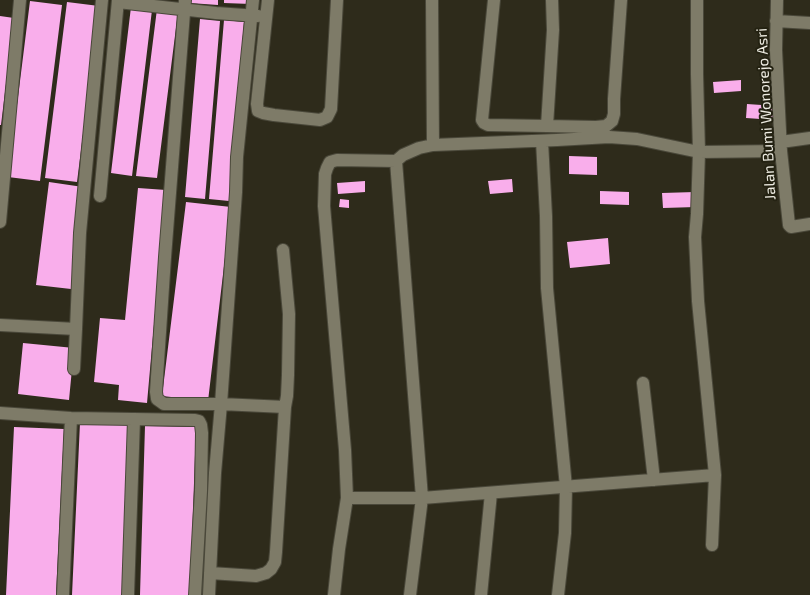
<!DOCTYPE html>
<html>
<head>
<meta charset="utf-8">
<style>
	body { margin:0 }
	canvas { display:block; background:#2e2b1b }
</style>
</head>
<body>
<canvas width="810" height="595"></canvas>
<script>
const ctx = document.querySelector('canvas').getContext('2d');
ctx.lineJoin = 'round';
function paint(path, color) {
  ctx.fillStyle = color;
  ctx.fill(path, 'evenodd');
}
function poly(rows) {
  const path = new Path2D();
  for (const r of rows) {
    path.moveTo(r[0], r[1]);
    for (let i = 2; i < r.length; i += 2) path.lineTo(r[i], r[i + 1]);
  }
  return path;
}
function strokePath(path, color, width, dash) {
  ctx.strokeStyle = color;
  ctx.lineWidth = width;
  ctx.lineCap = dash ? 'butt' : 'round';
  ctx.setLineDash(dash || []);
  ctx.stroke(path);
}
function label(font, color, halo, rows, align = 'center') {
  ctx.font = font + ' "Exo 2",sans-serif';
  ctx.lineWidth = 4;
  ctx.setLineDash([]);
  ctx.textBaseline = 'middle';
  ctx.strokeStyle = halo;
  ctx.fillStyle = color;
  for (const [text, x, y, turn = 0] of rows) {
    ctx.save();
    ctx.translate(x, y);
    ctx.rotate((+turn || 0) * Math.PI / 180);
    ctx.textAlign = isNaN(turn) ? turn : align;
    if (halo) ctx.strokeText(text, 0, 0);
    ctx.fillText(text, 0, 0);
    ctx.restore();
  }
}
paint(poly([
	[191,0,218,0,218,5,190,3],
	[224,0,251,0,251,4,224,3],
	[30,1,62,5,40,181,8,177],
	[67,2,99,6,77,182,45,178],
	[131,7,152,10,132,176,111,173],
	[157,9,178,12,157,178,136,176],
	[0,16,14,18,1,125,0,125],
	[200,19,220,21,205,199,185,197],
	[224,20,244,22,229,201,209,199],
	[741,80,741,91,714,93,713,82],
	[747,104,776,106,775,120,746,118],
	[569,156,597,157,597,175,569,174],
	[512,179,513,192,490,194,488,181],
	[365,181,365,192,338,194,337,183],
	[49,182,83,187,71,289,36,285],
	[138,188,166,190,147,403,118,400,119,385,94,382,100,318,125,320],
	[600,191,629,192,629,205,600,204],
	[695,192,696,207,663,208,662,193],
	[340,199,349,200,349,208,339,207],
	[186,202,231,207,208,401,162,396],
	[608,238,610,264,570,268,567,242],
	[23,343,74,348,69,400,18,394],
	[80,423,131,425,124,595,72,595],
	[145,426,196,427,190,595,140,595],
	[14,427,64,429,56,595,6,595]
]), '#f9aeeb');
const minor = poly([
	[185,0,165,257,156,392,157,399,164,404,221,404,236,192,237,157,253,0],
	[268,0,257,104,258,111,263,113,274,115,320,120,327,117,331,109,337,0],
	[432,0,433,145,419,148,403,155,396,161,337,160,330,162,327,168,325,174,324,206,345,450,347,498,422,498,715,475],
	[494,0,482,120,484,123,488,125,547,126,553,30,552,0],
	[697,0,697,74,699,152,697,214,695,237,698,301,715,475,712,545],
	[777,0,776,50,781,151,789,225,791,227,810,224],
	[118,2,216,13,258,16],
	[776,21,810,23],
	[547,126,596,127,606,126,612,121,614,114,614,99,621,0],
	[542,141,546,216,547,288,566,487,565,533,558,595],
	[781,142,810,138],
	[433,145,557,140,609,137,637,139,699,152,781,151],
	[396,161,422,498,410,595],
	[100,196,118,0],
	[0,222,20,0],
	[0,325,76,329,80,233,102,0],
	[74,369,76,329],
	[643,383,654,480],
	[0,413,71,418,195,420,199,421,201,425,202,433,201,491,195,595],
	[210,573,256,576,266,573,271,569,275,562,276,552,285,407],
	[63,595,71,418],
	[128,595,134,419],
	[209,595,215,473,221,404,285,407,287,396,288,375,289,314,283,250],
	[334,595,339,549,347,498],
	[481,595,491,493]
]);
strokePath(minor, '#4a483a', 14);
strokePath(minor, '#7e7b68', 12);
label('15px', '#eeece2', '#242212', [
	["Jalan Bumi Wonorejo Asri",766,114,-93]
]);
</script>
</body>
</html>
